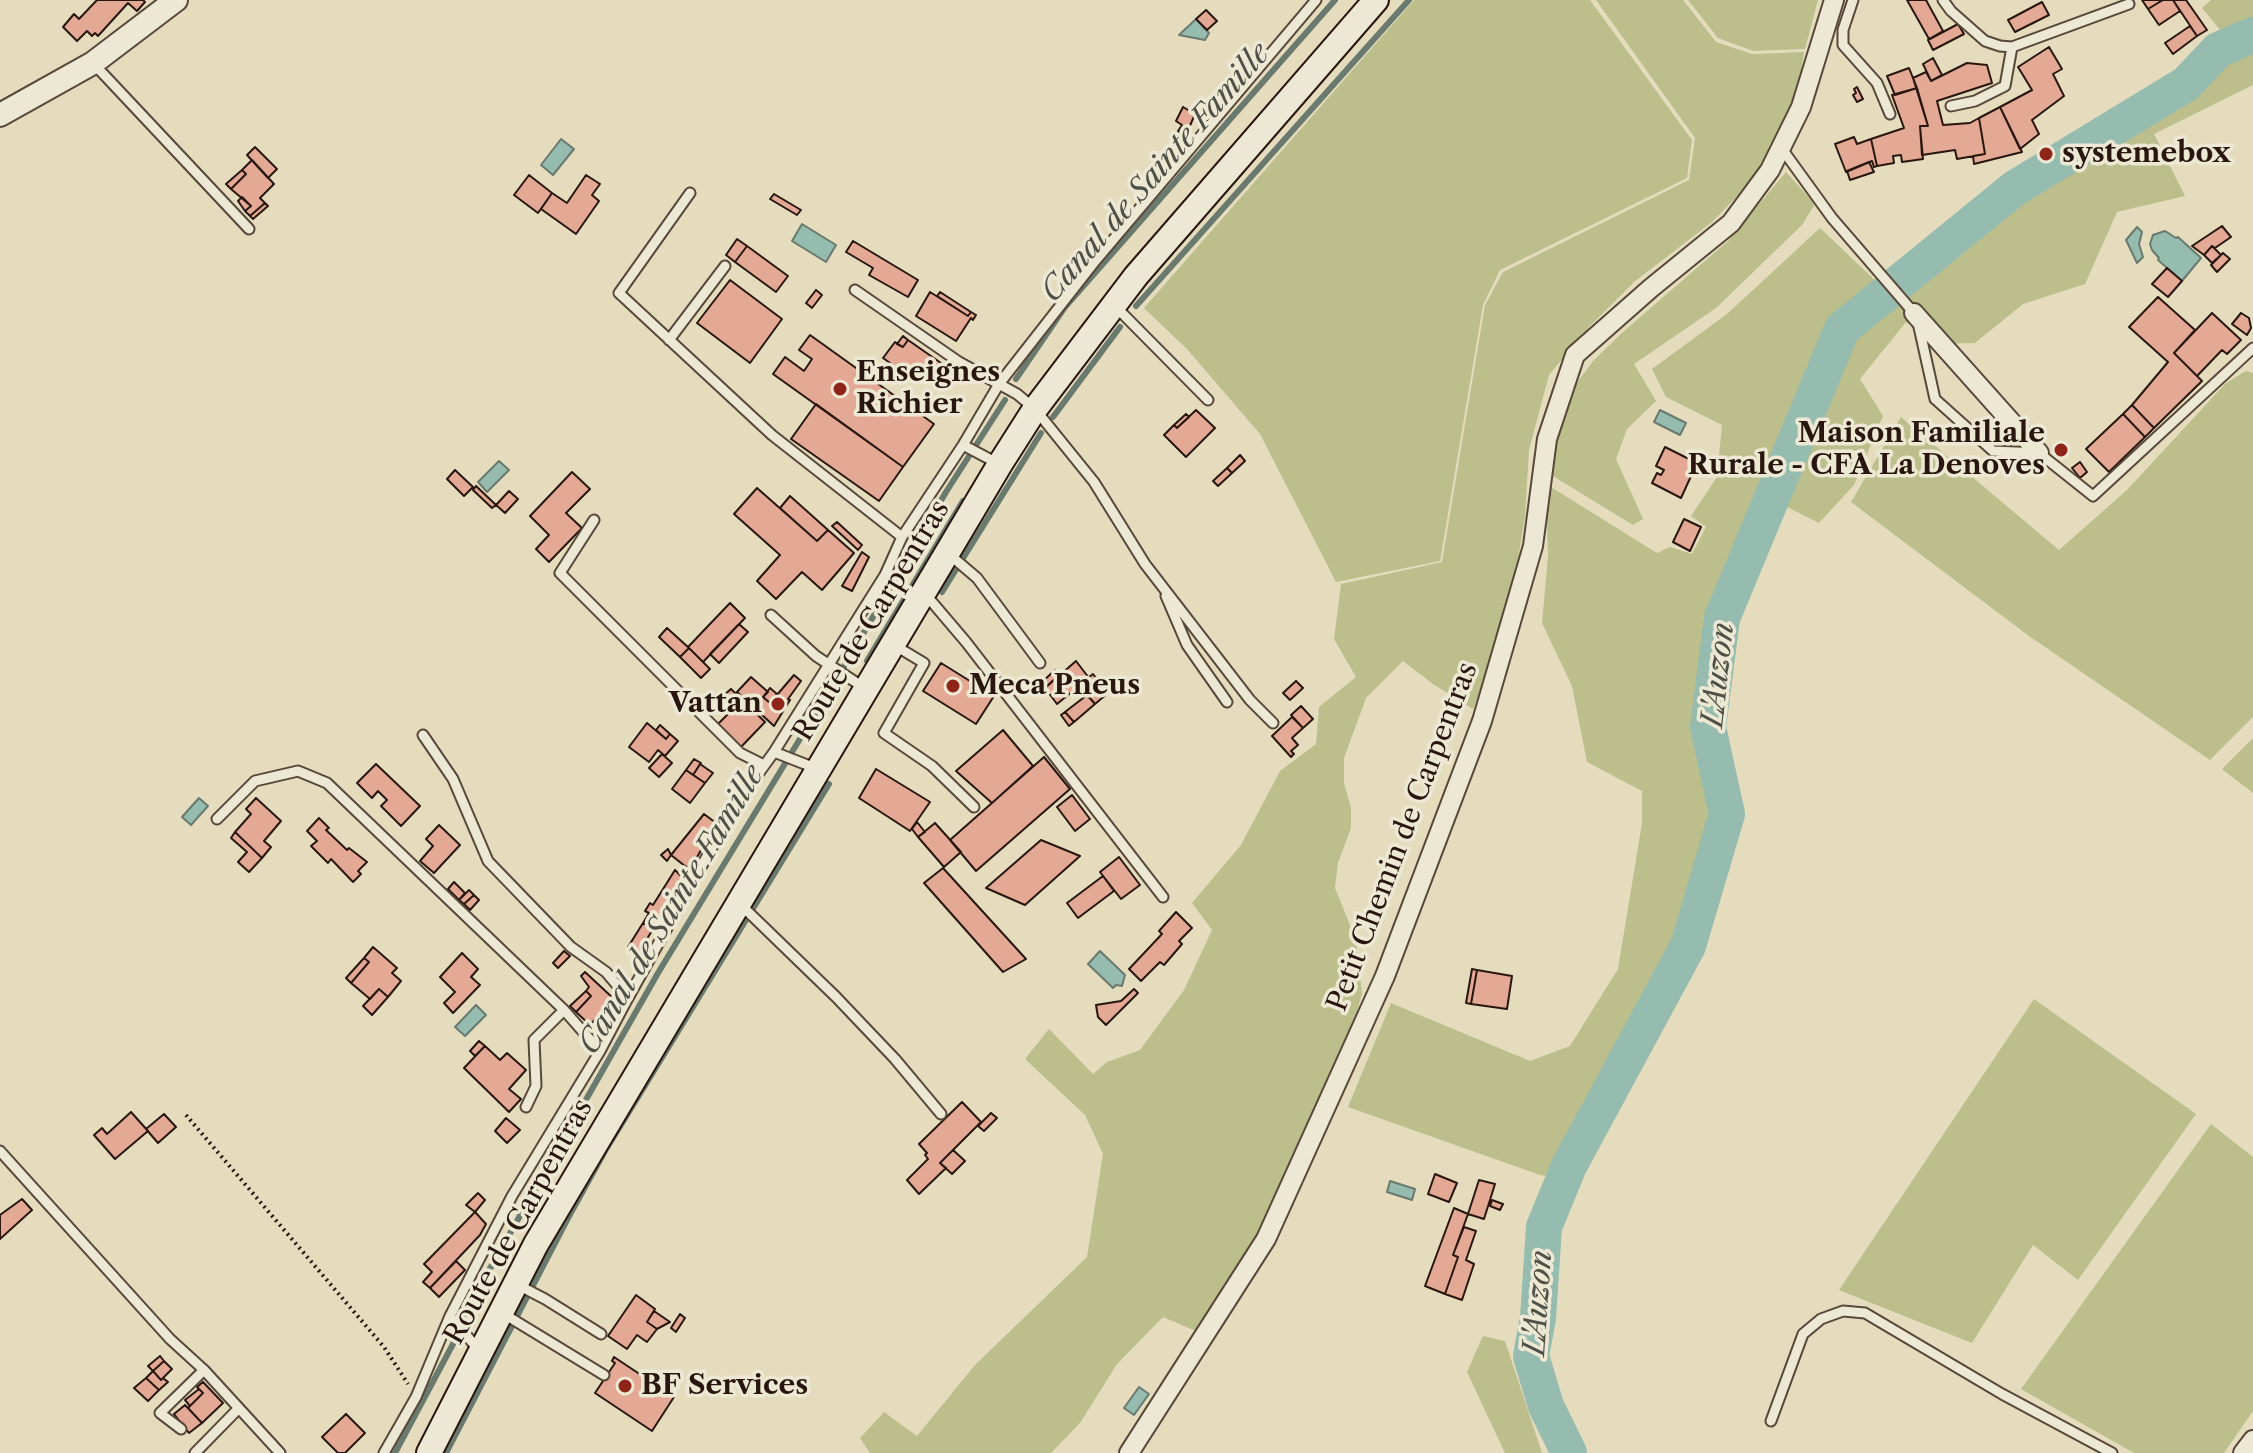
<!DOCTYPE html>
<html>
<head>
<meta charset="utf-8">
<style>
	body { margin:0 }
	canvas { display:block; background:#e4dcbd }
</style>
</head>
<body>
<canvas width="2253" height="1453"></canvas>
<script>
const ctx = document.querySelector('canvas').getContext('2d');
ctx.lineJoin = 'round';
function paint(path, color) {
  ctx.fillStyle = color;
  ctx.fill(path, 'evenodd');
}
function poly(rows) {
  const path = new Path2D();
  for (const r of rows) {
    path.moveTo(r[0], r[1]);
    for (let i = 2; i < r.length; i += 2) path.lineTo(r[i], r[i + 1]);
  }
  return path;
}
function strokePath(path, color, width, dash) {
  ctx.strokeStyle = color;
  ctx.lineWidth = width;
  ctx.lineCap = dash ? 'butt' : 'round';
  ctx.setLineDash(dash || []);
  ctx.stroke(path);
}
function label(font, color, halo, rows, align = 'center') {
  ctx.font = font + ' "Libre Caslon Text",serif';
  ctx.lineWidth = 7;
  ctx.setLineDash([]);
  ctx.textBaseline = 'middle';
  ctx.strokeStyle = halo;
  ctx.fillStyle = color;
  for (const [text, x, y, turn = 0] of rows) {
    ctx.save();
    ctx.translate(x, y);
    ctx.rotate((+turn || 0) * Math.PI / 180);
    ctx.textAlign = isNaN(turn) ? turn : align;
    if (halo) ctx.strokeText(text, 0, 0);
    ctx.fillText(text, 0, 0);
    ctx.restore();
  }
}
paint(poly([
	[1414,0,1590,0,1692,140,1687,178,1500,270,1483,305,1440,561,1336,582,1260,434,1187,349,1144,308],
	[1596,0,1683,0,1716,42,1752,54,1804,52,1800,79,1783,124,1751,182,1712,222,1634,282,1589,327,1549,375,1529,450,1525,516,1512,598,1497,647,1473,709,1433,684,1403,661,1366,698,1344,758,1344,783,1351,808,1351,828,1338,863,1335,888,1356,940,1362,993,1343,1061,1265,1224,1198,1332,1163,1317,1117,1364,1080,1423,1051,1453,870,1453,860,1438,884,1412,917,1436,975,1365,1087,1257,1103,1154,1085,1115,1025,1059,1049,1029,1093,1074,1107,1062,1140,1050,1184,990,1212,930,1192,903,1241,845,1280,771,1316,744,1319,707,1356,677,1334,639,1341,584,1442,562,1485,305,1503,272,1689,180,1695,138],
	[1688,0,1818,0,1805,49,1753,51,1718,38],
	[2211,0,2253,0,2253,85,2154,134,2185,196,2117,212,2085,284,2023,304,1975,343,1940,344,1906,322,1860,379,1883,416,1854,485,1819,523,1763,495,1712,615,1699,727,1717,812,1708,834,1677,942,1564,1164,1560,1177,1540,1175,1348,1107,1391,1003,1530,1061,1570,1046,1618,969,1642,823,1642,791,1587,762,1572,686,1542,623,1548,556,1546,484,1657,553,1670,547,1692,554,1706,527,1691,516,1717,477,1722,425,1666,397,1652,369,1727,314,1820,228,1881,286,2000,191,2181,86,2195,59,2219,47,2220,30,2202,8],
	[1786,172,1815,204,1802,225,1716,308,1634,364,1656,401,1627,429,1616,459,1643,519,1633,525,1548,473,1549,460,1571,391,1593,361,1623,332,1728,241],
	[2246,371,2253,373,2253,717,2210,760,2029,636,1851,502,1901,417,2059,550,2127,490,2226,383],
	[2253,738,2253,793,2222,769],
	[2034,999,2196,1114,2078,1280,2033,1245,1972,1343,1839,1290],
	[2211,1124,2253,1157,2253,1411,2224,1453,2134,1453,2021,1389],
	[1483,1336,1505,1341,1542,1453,1505,1453,1467,1372]
]), '#bcbe8c');
const water = poly([
	[1196,19,1209,33,1205,40,1179,35,1196,19],
	[561,139,574,149,553,175,541,165,561,139],
	[802,224,836,245,826,262,792,241,802,224],
	[2137,227,2142,232,2139,244,2143,257,2137,263,2126,240,2137,227],
	[2165,231,2176,238,2178,237,2201,258,2182,281,2158,260,2159,258,2152,250,2150,244,2153,235,2165,231],
	[1660,410,1686,423,1680,435,1654,422,1660,410],
	[499,461,509,470,487,492,478,482,499,461],
	[199,798,208,806,191,825,182,817,199,798],
	[1100,951,1125,975,1122,986,1116,985,1113,988,1088,964,1100,951],
	[476,1005,486,1015,465,1036,455,1027,476,1005],
	[1390,1181,1415,1189,1412,1200,1387,1192,1390,1181],
	[1139,1387,1149,1394,1134,1415,1124,1408,1139,1387]
]);
paint(water, '#95bcaf');
strokePath(water, '#6a7a6f', 2);
strokePath(poly([
	[1136,306,1409,0],
	[1016,379,1065,307,1335,0],
	[1053,417,1120,327],
	[942,592,1041,433],
	[867,661,963,501],
	[395,1453,453,1344,463,1316,658,973,846,663,946,492,1005,400],
	[446,1453,568,1218,605,1151,829,784]
]), '#6a7a6f', 6);
strokePath(poly([
	[1569,1453,1546,1406,1531,1356,1538,1318,1544,1227,1569,1166,1688,946,1727,814,1708,727,1722,618,1842,329,2015,188,2186,84,2218,50,2253,35]
]), '#95bcaf', 36);
const building = poly([
	[97,0,143,0,145,2,137,11,128,3,98,36,95,33,92,36,87,31,77,41,63,27,74,14,79,19,97,0],
	[1907,0,1926,0,1943,31,1929,39,1907,0],
	[2142,0,2163,0,2148,9,2142,0],
	[2163,0,2173,0,2180,11,2159,25,2148,9,2163,0],
	[2173,0,2186,0,2207,30,2197,36,2173,0],
	[2042,2,2049,15,2015,32,2008,20,2042,2],
	[1206,10,1217,21,1207,30,1196,19,1206,10],
	[1958,24,1964,34,1933,50,1928,40,1958,24],
	[2190,26,2197,36,2173,54,2165,43,2190,26],
	[2049,47,2062,69,2053,74,2064,96,2032,120,2039,134,2020,149,2000,107,2032,90,2018,67,2049,47],
	[1933,58,1942,75,1931,81,1923,64,1933,58],
	[1967,63,1987,65,1992,83,1937,101,1943,125,1970,123,1979,118,1985,154,1957,159,1955,150,1922,155,1920,126,1928,126,1913,78,1926,72,1931,81,1967,63],
	[1909,68,1917,88,1895,95,1887,76,1909,68],
	[1857,87,1863,99,1857,102,1853,95,1856,93,1854,89,1857,87],
	[1917,88,1928,126,1920,126,1923,159,1902,162,1901,155,1893,156,1894,163,1877,166,1871,139,1904,128,1892,95,1917,88],
	[1183,107,1195,114,1186,135,1178,131,1182,125,1176,121,1183,107],
	[2000,107,2022,152,1974,164,1973,156,1985,154,1979,118,2000,107],
	[1854,137,1857,144,1871,139,1877,166,1874,167,1872,161,1846,172,1835,144,1854,137],
	[255,147,277,169,268,178,247,155,255,147],
	[252,160,274,184,260,198,265,203,250,216,245,211,251,206,231,189,246,174,242,170,252,160],
	[1869,162,1874,172,1850,180,1847,171,1869,162],
	[242,170,246,174,231,189,226,184,242,170],
	[529,175,552,193,538,213,514,195,529,175],
	[586,175,600,184,592,195,599,201,576,234,541,209,552,193,567,203,586,175],
	[774,194,801,210,797,215,770,199,774,194],
	[242,197,251,206,245,211,238,201,242,197],
	[265,203,268,206,253,219,250,216,265,203],
	[2222,226,2231,237,2215,248,2212,246,2204,255,2192,246,2222,226],
	[737,239,747,246,735,262,726,255,737,239],
	[853,241,918,280,908,297,869,275,873,268,846,252,853,241],
	[747,246,788,276,776,292,735,262,747,246],
	[2212,246,2221,255,2212,263,2204,255,2212,246],
	[2223,253,2230,259,2217,272,2211,265,2223,253],
	[2167,268,2182,281,2168,297,2152,284,2167,268],
	[730,280,782,319,750,363,697,323,730,280],
	[816,290,822,295,812,308,806,303,816,290],
	[930,292,968,316,971,312,976,315,973,320,971,318,956,341,916,316,930,292],
	[940,292,971,312,968,316,937,296,940,292],
	[2158,297,2195,330,2174,353,2202,381,2154,428,2132,405,2168,362,2129,327,2158,297],
	[2212,313,2241,340,2227,354,2222,350,2197,376,2174,353,2212,313],
	[2241,313,2249,318,2251,328,2247,335,2232,324,2241,313],
	[810,335,934,424,903,467,773,374,785,357,804,371,812,359,799,350,810,335],
	[903,336,908,340,903,347,897,344,903,336],
	[908,340,941,363,926,383,910,372,907,375,883,358,895,342,903,347,908,340],
	[816,404,903,467,879,501,791,439,816,404],
	[2132,405,2154,428,2145,437,2123,414,2132,405],
	[1196,410,1215,428,1186,457,1164,435,1174,425,1177,428,1196,410],
	[1186,414,1189,417,1177,428,1174,425,1186,414],
	[2123,414,2145,437,2109,472,2086,449,2123,414],
	[1665,447,1697,463,1681,498,1652,483,1657,473,1661,475,1664,470,1656,466,1665,447],
	[1240,455,1245,461,1232,473,1227,468,1240,455],
	[2080,462,2087,472,2080,478,2072,468,2080,462],
	[1227,468,1232,473,1218,486,1213,481,1227,468],
	[455,470,473,487,464,496,447,479,455,470],
	[572,472,590,489,566,513,582,528,549,562,536,549,549,535,530,516,572,472],
	[476,486,496,505,492,508,473,490,476,486],
	[757,488,817,541,828,530,854,553,822,590,802,572,776,599,757,581,780,555,734,514,757,488],
	[509,491,518,499,505,513,496,505,509,491],
	[790,496,828,530,817,541,780,508,790,496],
	[1684,519,1701,527,1690,551,1673,542,1684,519],
	[837,522,862,545,858,550,832,526,837,522],
	[862,552,869,557,852,591,842,586,862,552],
	[730,603,745,618,703,662,688,647,730,603],
	[739,624,748,632,719,663,710,654,739,624],
	[667,628,689,648,680,657,659,637,667,628],
	[689,648,710,669,701,678,680,657,689,648],
	[1076,661,1089,678,1057,704,1045,688,1076,661],
	[941,663,994,696,976,724,923,691,941,663],
	[1055,670,1059,675,1045,688,1041,683,1055,670],
	[1093,674,1108,693,1095,704,1079,685,1093,674],
	[794,675,801,681,788,699,790,700,774,726,737,692,751,677,768,692,763,697,770,703,794,675],
	[1296,681,1303,688,1290,700,1283,693,1296,681],
	[770,688,777,694,770,703,763,697,770,688],
	[731,689,765,722,741,747,718,724,736,706,724,695,731,689],
	[1087,695,1095,704,1074,722,1065,712,1087,695],
	[1301,706,1313,719,1303,728,1291,715,1301,706],
	[1065,712,1074,722,1069,726,1061,715,1065,712],
	[1292,717,1303,728,1292,738,1298,745,1291,751,1294,754,1291,757,1272,736,1292,717],
	[647,723,666,739,670,734,678,741,665,756,658,750,649,762,629,747,647,723],
	[660,725,670,734,666,739,656,730,660,725],
	[1003,730,1033,766,992,803,956,771,1003,730],
	[662,754,672,763,659,777,649,768,662,754],
	[1044,757,1070,789,976,871,950,840,1044,757],
	[694,759,701,763,693,775,686,770,694,759],
	[376,764,420,806,401,826,381,806,387,800,378,791,372,798,357,783,376,764],
	[700,764,713,773,705,783,693,775,700,764],
	[876,769,930,802,910,831,859,798,876,769],
	[686,770,705,783,690,803,672,789,686,770],
	[1072,795,1090,819,1075,831,1057,807,1072,795],
	[256,798,281,821,264,841,271,847,262,858,235,832,251,814,246,809,256,798],
	[704,814,716,823,690,870,671,855,704,814],
	[319,818,329,828,326,830,347,850,349,848,367,862,358,871,361,874,353,882,331,859,328,863,311,846,317,841,307,831,319,818],
	[917,822,925,832,918,837,912,829,917,822],
	[935,823,961,852,944,867,918,837,935,823],
	[439,825,460,845,434,873,420,861,433,846,426,839,439,825],
	[235,832,262,858,249,872,238,862,247,852,231,838,235,832],
	[1041,840,1080,856,1025,905,986,888,1041,840],
	[668,849,671,855,667,861,661,855,668,849],
	[1119,857,1140,885,1121,899,1100,872,1119,857],
	[943,868,1026,959,1003,972,924,883,943,868],
	[675,870,685,880,653,929,643,923,649,913,645,911,650,903,653,905,675,870],
	[1103,876,1114,891,1078,918,1067,903,1103,876],
	[454,882,465,893,459,900,448,889,454,882],
	[469,890,474,895,464,904,459,900,469,890],
	[474,895,479,900,470,910,464,904,474,895],
	[1176,912,1192,928,1179,941,1182,944,1164,965,1160,962,1141,981,1129,969,1162,934,1159,931,1176,912],
	[643,923,653,929,638,954,628,947,643,923],
	[373,947,397,968,392,973,401,981,388,997,379,989,370,999,351,983,369,962,364,958,373,947],
	[564,951,570,956,558,968,553,963,564,951],
	[462,953,478,969,471,977,480,985,453,1013,444,1003,455,992,440,977,462,953],
	[364,958,369,962,351,983,346,978,364,958],
	[1472,969,1477,970,1471,1004,1466,1003,1472,969],
	[1477,970,1512,976,1507,1009,1471,1004,1477,970],
	[585,972,614,999,590,1025,576,1012,591,996,586,991,589,987,581,976,585,972],
	[379,989,388,997,372,1015,363,1006,379,989],
	[1134,989,1138,993,1106,1025,1098,1017,1096,1005,1121,1001,1134,989],
	[586,991,591,996,576,1012,570,1006,586,991],
	[479,1041,485,1046,475,1056,470,1051,479,1041],
	[485,1046,500,1060,507,1053,526,1070,509,1089,521,1099,509,1112,464,1068,485,1046],
	[962,1102,981,1122,940,1163,946,1168,919,1194,907,1180,928,1159,925,1155,927,1153,919,1144,962,1102],
	[131,1112,148,1131,115,1159,94,1135,102,1128,107,1134,131,1112],
	[991,1113,997,1118,984,1131,978,1126,991,1113],
	[164,1114,176,1127,158,1143,146,1129,164,1114],
	[506,1118,520,1130,507,1143,495,1131,506,1118],
	[953,1150,965,1161,952,1174,940,1163,953,1150],
	[1435,1174,1457,1183,1449,1202,1428,1194,1435,1174],
	[1479,1180,1495,1184,1484,1219,1468,1214,1479,1180],
	[478,1193,485,1200,475,1212,466,1205,478,1193],
	[22,1199,32,1210,0,1239,0,1215,22,1199],
	[1492,1200,1503,1204,1500,1210,1490,1206,1492,1200],
	[1454,1208,1468,1214,1453,1255,1458,1257,1445,1294,1425,1286,1454,1208],
	[475,1212,486,1224,480,1235,430,1288,423,1282,432,1272,424,1264,475,1212],
	[1464,1227,1476,1231,1466,1260,1474,1264,1462,1300,1445,1294,1458,1257,1453,1255,1464,1227],
	[456,1261,465,1270,439,1297,430,1288,456,1261],
	[636,1295,655,1309,647,1322,657,1329,647,1342,637,1335,627,1349,608,1336,636,1295],
	[654,1311,670,1322,657,1329,647,1322,654,1311],
	[680,1314,685,1318,676,1332,671,1328,680,1314],
	[160,1356,164,1361,153,1371,148,1366,160,1356],
	[614,1357,674,1397,652,1431,595,1393,615,1363,612,1361,614,1357],
	[164,1361,172,1369,161,1380,153,1371,164,1361],
	[153,1371,161,1380,163,1378,168,1382,159,1390,146,1378,153,1371],
	[146,1378,159,1390,148,1401,134,1388,146,1378],
	[203,1382,223,1403,202,1423,188,1408,203,1393,197,1387,203,1382],
	[199,1389,203,1393,190,1406,185,1400,199,1389],
	[185,1405,202,1423,189,1433,174,1414,185,1405],
	[346,1414,365,1433,345,1453,338,1453,322,1437,346,1414]
]);
paint(building, '#e3a995');
strokePath(building, '#29170f', 2);
const service = poly([
	[1853,0,1843,30,1843,45,1877,83,1890,114],
	[1943,0,1951,11,1985,41,2000,46,2012,47,2129,4],
	[93,63,249,229],
	[1951,106,1975,101,2005,86,2012,47],
	[1785,153,1832,218,1914,313],
	[690,193,619,293,772,435,902,537,963,445,997,463],
	[855,290,959,362,1017,394,1035,409,1094,482,1145,564,1250,700,1273,723],
	[1115,306,1208,400],
	[1919,327,1935,399,1993,451,2039,453,2093,496,2253,348],
	[669,340,725,266],
	[963,445,999,384,1096,260,1316,0],
	[594,520,560,573,740,753,764,765],
	[950,555,977,578,1040,663],
	[926,595,966,642,1163,897],
	[1166,596,1187,645,1227,702],
	[771,615,816,656,866,689],
	[894,645,924,663,884,733,932,766,974,807],
	[423,735,453,779,488,861,571,947,606,972,628,998,600,1051],
	[774,752,885,575,902,537],
	[217,819,255,781,298,771,327,783,564,1010,600,1051,512,1196,450,1316,478,1349],
	[741,905,836,997,895,1059,941,1114],
	[628,998,735,806,774,752,815,768],
	[526,1107,536,1086,534,1040,564,1010],
	[0,1151,170,1339,204,1370,280,1453],
	[518,1285,545,1299,601,1334],
	[504,1314,604,1375],
	[1771,1421,1803,1334,1821,1319,1843,1311,1865,1313,2002,1394,2112,1453],
	[181,1429,160,1413,204,1370],
	[195,1453,238,1409],
	[384,1453,416,1397,450,1316]
]);
const minor = poly([
	[1914,313,2039,453],
	[1129,1453,1266,1239,1385,976,1482,721,1533,546,1547,439,1575,355,1651,288,1731,223,1770,170,1801,107,1834,0],
	[2243,1453,2253,1440]
]);
const tertiary = poly([
	[0,115,93,63,176,0]
]);
const secondary = poly([
	[429,1453,536,1244,1000,464,1035,409,1136,276,1376,0]
]);
strokePath(service, '#58483a', 13);
strokePath(minor, '#58483a', 22);
strokePath(tertiary, '#58483a', 26);
strokePath(secondary, '#29170f', 28);
strokePath(poly([
	[186,1115,384,1347,408,1384]
]), '#29170f', 4, [2, 4]);
strokePath(service, '#ede8d4', 9);
strokePath(minor, '#ede8d4', 18);
strokePath(tertiary, '#ede8d4', 22);
strokePath(secondary, '#ede8d4', 24);
for (const [x, y, r, color] of [
	[2046,154,8,"#8f2418"],
	[840,389,8,"#8f2418"],
	[2061,450,8,"#8f2418"],
	[953,686,8,"#8f2418"],
	[778,704,8,"#8f2418"],
	[625,1386,8,"#8f2418"]
]) {
  const dot = new Path2D();
  dot.arc(x, y, r, 0, 2 * Math.PI);
  ctx.fillStyle = color;
  ctx.fill(dot);
  strokePath(dot, '#ede8d4', 3);
}
label('bold 28px', '#29170f', '#ede8d4', [
	["systemebox",2062,154],
	["Enseignes",856,373],
	["Richier",856,405],
	["Maison Familiale",2045,434,"right"],
	["Rurale - CFA La Denoves",2045,466,"right"],
	["Meca Pneus",969,686],
	["Vattan",762,704,"right"],
	["BF Services",641,1386]
], 'left');
label('28px', '#29170f', '#ede8d4', [
	["Route de Carpentras",872,621,-59],
	["Petit Chemin de Carpentras",1403,837,-69],
	["Route de Carpentras",519,1222,-61]
]);
label('italic 30px', '#4f5147', '#ede8d4', [
	["Canal de Sainte Famille",1156,173,-49],
	["L'Auzon",1719,675,-84],
	["Canal de Sainte Famille",672,910,-59],
	["L'Auzon",1539,1303,-86]
]);
</script>
</body>
</html>
